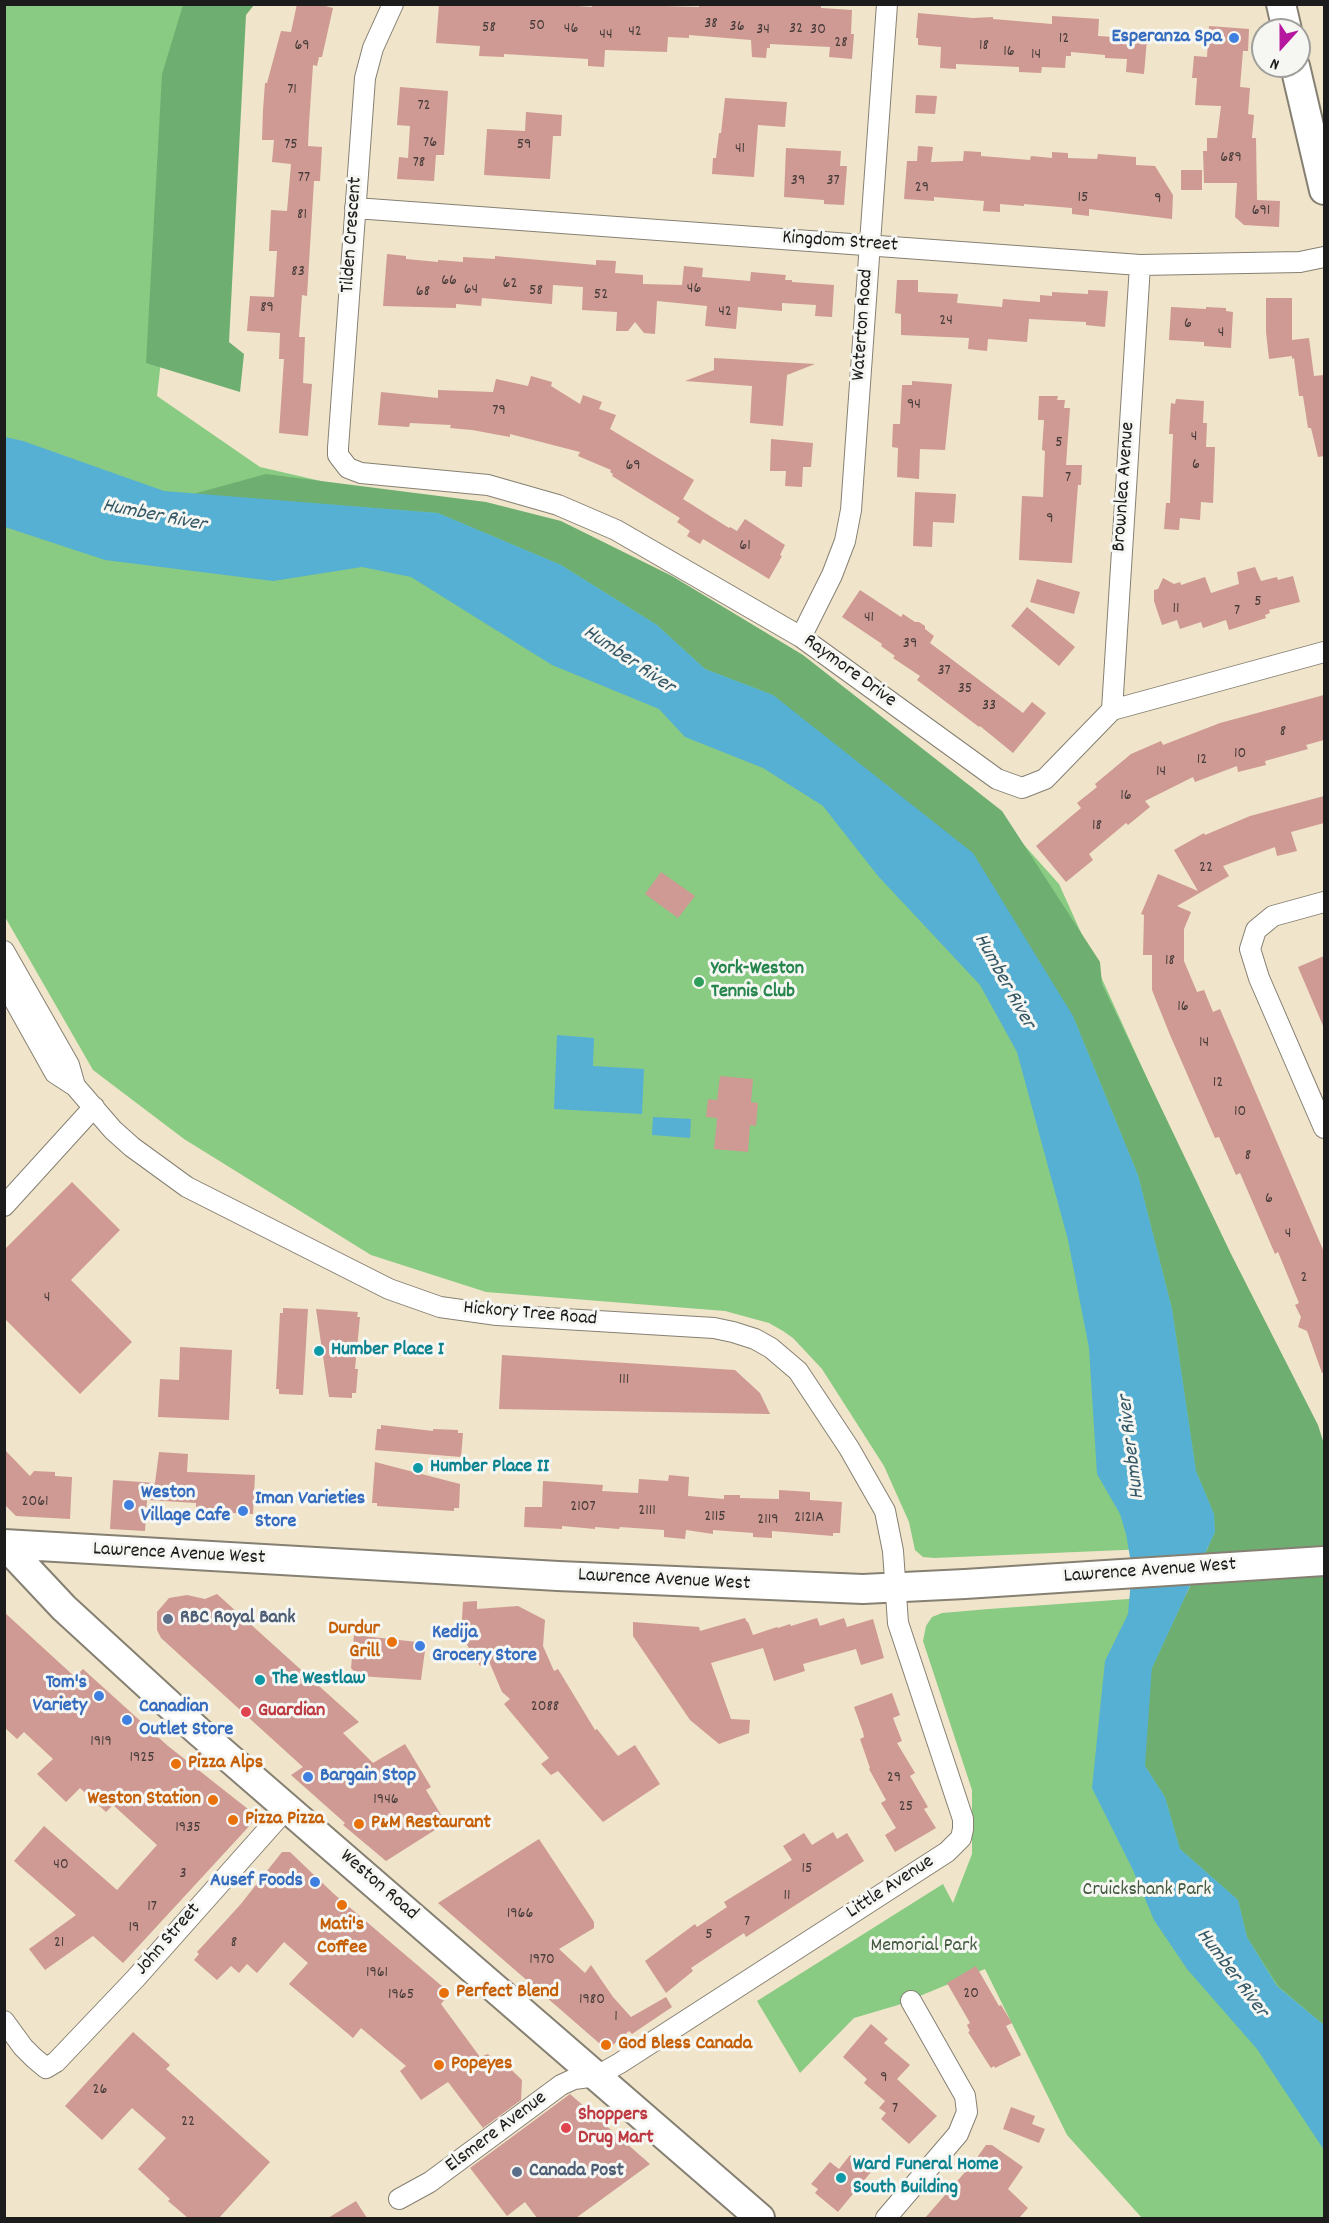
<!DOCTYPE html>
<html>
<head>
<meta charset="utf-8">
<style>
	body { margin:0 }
	#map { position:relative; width:1329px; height:2223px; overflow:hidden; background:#f0e4ca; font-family:Dekko,sans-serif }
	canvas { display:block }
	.frame { position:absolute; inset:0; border:6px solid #1c1c1c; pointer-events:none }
	.north { position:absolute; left:1251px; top:18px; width:60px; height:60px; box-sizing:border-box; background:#f6f6f2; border:2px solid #9f9f9c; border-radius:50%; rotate:201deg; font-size:16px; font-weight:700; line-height:24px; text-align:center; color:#1c1c1c }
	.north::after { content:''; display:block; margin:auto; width:21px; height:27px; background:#b5179e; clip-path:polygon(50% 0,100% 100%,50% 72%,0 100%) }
</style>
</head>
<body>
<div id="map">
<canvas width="1329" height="2223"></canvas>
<div class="frame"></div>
<div class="north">N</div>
</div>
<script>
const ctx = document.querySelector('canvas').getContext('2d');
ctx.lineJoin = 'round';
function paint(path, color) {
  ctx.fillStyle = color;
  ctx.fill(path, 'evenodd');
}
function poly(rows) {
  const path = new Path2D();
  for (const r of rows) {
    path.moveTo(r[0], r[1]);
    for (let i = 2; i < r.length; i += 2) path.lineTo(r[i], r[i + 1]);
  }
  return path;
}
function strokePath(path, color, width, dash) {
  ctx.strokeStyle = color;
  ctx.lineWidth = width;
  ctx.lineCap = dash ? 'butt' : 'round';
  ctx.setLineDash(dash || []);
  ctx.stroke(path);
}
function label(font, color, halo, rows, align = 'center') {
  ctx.font = font + ' Dekko,sans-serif';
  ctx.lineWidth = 6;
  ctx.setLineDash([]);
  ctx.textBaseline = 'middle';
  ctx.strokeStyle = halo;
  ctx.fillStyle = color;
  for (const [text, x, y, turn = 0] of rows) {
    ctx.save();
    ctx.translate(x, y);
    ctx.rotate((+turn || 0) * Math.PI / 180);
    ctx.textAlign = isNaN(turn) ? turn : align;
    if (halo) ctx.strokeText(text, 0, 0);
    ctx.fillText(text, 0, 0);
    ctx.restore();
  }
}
paint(poly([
	[5,5,244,5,186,138,157,396,260,467,546,533,663,579,973,788,1059,884,1324,1469,1218,1546,934,1558,923,1557,915,1550,909,1522,884,1466,822,1369,793,1338,783,1331,769,1323,725,1311,486,1292,371,1255,184,1139,93,1070,5,917],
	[1324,1585,1324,2218,1142,2218,1067,2135,985,1969,898,2005,854,2018,800,2073,757,2001,943,1884,953,1903,972,1854,972,1790,923,1641,926,1626,932,1617,942,1613,989,1609]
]), '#89cb83');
paint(poly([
	[183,5,254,5,246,15,229,342,244,354,240,392,146,363,162,74],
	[266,474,486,502,561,521,672,576,803,655,1002,811,1100,962,1102,984,1231,1254,1318,1425,1324,1444,1324,2025,1278,1986,1247,1937,1238,1900,1180,1849,1165,1797,1129,1741,1127,1722,1215,1532,1214,1514,1196,1471,1172,1309,1138,1175,1073,1016,773,695,705,669,657,625,561,565,438,513,193,494]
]), '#6eaf71');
paint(poly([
	[5,437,23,441,164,491,438,513,561,565,657,625,705,669,773,695,973,853,1073,1016,1138,1175,1172,1309,1196,1471,1214,1514,1215,1532,1127,1722,1129,1741,1165,1797,1180,1849,1238,1900,1247,1937,1277,1986,1324,2025,1324,2150,1257,2049,1187,1969,1154,1920,1132,1868,1092,1788,1105,1661,1128,1614,1132,1569,1126,1534,1120,1514,1097,1474,1089,1348,1068,1240,1017,1052,980,985,878,876,823,806,763,768,685,737,659,709,552,665,411,577,362,567,273,581,105,560,5,527],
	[557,1035,594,1038,593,1066,644,1069,642,1114,554,1109],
	[653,1117,691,1119,690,1138,652,1135]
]), '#55b0d3');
strokePath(poly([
	[1131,1789,1128,1765,1135,1665]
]), '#55b0d3', 34);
paint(poly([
	[297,4,317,4,333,8,322,57,319,57,317,66,313,65,309,124,308,146,322,147,320,181,314,181,307,296,302,295,299,337,305,337,303,383,312,384,308,436,279,433,284,359,279,359,280,333,247,331,250,296,274,297,277,251,269,251,271,210,287,211,291,164,272,162,274,140,262,140,263,110,265,83,267,83,281,31,291,32],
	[439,4,549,4,592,7,592,6,598,4,699,7,699,4,821,5,821,8,852,10,851,34,854,34,852,59,829,57,830,47,770,44,770,48,767,48,766,58,752,57,751,40,689,35,689,38,668,37,667,52,605,50,604,67,588,66,588,59,504,54,504,57,479,56,480,46,436,43],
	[918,13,973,18,993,17,993,19,1052,24,1052,16,1099,19,1098,36,1147,39,1144,74,1126,72,1127,59,1105,58,1105,55,1071,52,1071,56,1066,56,1065,68,1042,67,1041,73,1019,72,1019,67,956,64,956,69,940,68,941,47,918,45,918,38,916,38],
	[1209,26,1249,29,1248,51,1243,51,1240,87,1250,88,1248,114,1254,115,1252,138,1256,138,1257,200,1280,201,1279,227,1244,225,1235,217,1237,183,1204,183,1203,151,1207,151,1207,138,1217,138,1221,106,1195,105,1197,78,1192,78,1194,56,1207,57],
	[400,87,448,91,444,155,436,155,434,181,397,179,399,157,408,158,410,126,397,125],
	[916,95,937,96,935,114,915,113],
	[725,98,787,102,785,127,758,125,754,177,712,174,713,158,716,158,719,133,721,133],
	[526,112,562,115,561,136,553,136,550,179,484,175,487,129,525,131],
	[918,146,933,147,931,162,963,161,964,151,981,152,981,156,1030,160,1031,156,1052,158,1052,152,1068,153,1068,158,1097,159,1098,154,1136,157,1136,165,1155,166,1173,195,1172,219,1089,209,1089,216,1072,214,1072,208,1024,204,1024,206,1000,204,1000,212,983,211,984,201,934,197,934,201,904,199,907,161,917,161],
	[786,148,841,151,840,166,847,166,844,205,824,204,824,200,784,197],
	[1181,170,1202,170,1202,190,1181,190],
	[387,254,406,256,406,259,438,262,438,260,463,262,463,257,495,259,495,256,596,265,596,260,616,261,615,273,643,275,643,284,682,285,684,266,703,268,702,277,750,281,751,272,786,275,785,280,792,280,792,282,834,285,832,317,815,316,816,305,782,303,782,311,738,307,736,329,705,326,707,306,657,301,655,334,644,333,635,322,628,331,616,331,617,312,582,310,583,287,553,285,552,304,482,298,481,306,456,304,456,308,383,306],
	[897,280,918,280,918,292,958,294,957,303,1002,307,1003,299,1040,302,1040,295,1052,296,1052,292,1088,294,1088,290,1108,291,1105,327,1086,325,1086,322,1029,319,1027,342,988,339,987,351,968,349,969,338,901,335,901,314,895,313],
	[1266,298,1292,298,1292,340,1309,338,1314,376,1324,375,1324,456,1318,457,1311,428,1308,428,1303,396,1299,396,1294,358,1292,359,1292,356,1269,359,1266,332],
	[1171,307,1206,309,1206,307,1226,308,1226,311,1233,312,1231,348,1204,346,1204,342,1169,340],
	[714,358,815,364,787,375,783,426,750,423,752,386,685,381,714,370],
	[531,376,552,382,551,386,580,404,583,395,602,402,599,409,616,415,610,429,694,480,683,499,729,528,730,527,737,531,745,519,785,545,780,555,782,556,769,579,703,539,700,544,687,536,690,531,677,522,680,518,612,476,613,474,610,472,611,470,578,456,580,452,510,434,510,437,472,430,450,428,451,425,410,423,409,427,378,425,381,392,438,398,438,390,493,392,496,379,528,386],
	[912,381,952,384,945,450,920,449,919,479,897,477,898,448,892,447,893,424,900,424,902,385,912,385],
	[1039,396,1058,396,1057,400,1065,400,1064,408,1070,408,1066,465,1082,465,1081,485,1078,485,1072,563,1019,560,1022,496,1043,497,1045,451,1042,450,1044,420,1038,420],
	[1176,399,1204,401,1203,423,1207,423,1206,447,1215,447,1213,503,1201,502,1200,520,1180,518,1179,530,1164,529,1166,503,1170,503,1173,434,1169,434,1171,403,1175,404],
	[771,439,813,443,811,467,803,467,802,487,785,486,786,471,770,471],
	[915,492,956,494,954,523,933,522,932,547,913,546],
	[1255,567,1261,581,1277,577,1278,580,1293,576,1300,602,1269,610,1270,613,1265,615,1266,618,1229,630,1226,620,1203,628,1201,622,1180,629,1177,620,1162,625,1154,601,1154,590,1158,589,1163,578,1174,584,1180,582,1181,585,1205,577,1211,593,1239,584,1237,572],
	[1037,579,1080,592,1074,614,1030,602],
	[860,590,901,617,903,614,915,622,919,622,925,626,925,629,934,636,930,643,1023,713,1032,702,1046,713,1013,753,980,726,979,727,917,680,920,676,893,658,895,656,881,646,882,644,842,617],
	[1027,607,1075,647,1059,666,1011,626],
	[1324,695,1324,740,1306,745,1308,749,1265,761,1266,765,1238,772,1237,766,1195,782,1193,777,1145,801,1150,807,1128,825,1126,823,1089,854,1093,860,1066,882,1036,846,1081,808,1077,803,1097,787,1095,784,1131,754,1161,741,1163,745,1220,723],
	[1324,796,1324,823,1291,832,1297,851,1277,856,1275,847,1223,866,1229,876,1177,906,1191,912,1184,929,1184,961,1197,992,1204,990,1213,1012,1220,1009,1324,1252,1324,1372,1322,1373,1307,1331,1298,1327,1301,1317,1295,1305,1299,1303,1278,1252,1275,1254,1240,1173,1236,1175,1219,1137,1215,1138,1170,1035,1152,990,1152,955,1143,955,1144,915,1141,914,1158,874,1198,891,1174,850,1204,833,1205,835,1250,816],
	[661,872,695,896,678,918,645,894],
	[1324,956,1324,1028,1298,967],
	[720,1076,753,1079,751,1102,758,1103,756,1126,750,1125,748,1152,714,1149,717,1118,706,1117,708,1099,717,1100],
	[72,1182,120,1230,71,1280,132,1342,80,1394,4,1318,4,1250],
	[283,1308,308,1309,303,1395,279,1394,279,1389,276,1389,280,1313,283,1313],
	[316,1309,358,1312,357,1317,360,1317,355,1369,358,1369,356,1393,352,1393,352,1398,329,1397],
	[180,1347,232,1350,229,1420,158,1417,160,1379,179,1380],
	[502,1355,735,1370,760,1393,770,1414,499,1409],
	[381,1425,433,1431,433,1429,458,1430,458,1433,463,1433,461,1457,375,1450,377,1429,381,1429],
	[4,1449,30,1476,34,1471,55,1472,55,1476,72,1477,70,1519,16,1516,4,1504],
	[159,1452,188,1454,187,1472,255,1475,253,1514,196,1511,196,1503,147,1500,145,1531,110,1529,113,1480,155,1483],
	[375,1462,460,1484,459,1508,454,1508,454,1511,377,1506,377,1503,372,1503],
	[669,1475,689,1477,688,1496,724,1499,724,1495,740,1495,740,1498,779,1499,779,1490,810,1492,810,1500,842,1502,840,1533,833,1533,833,1536,772,1531,772,1538,753,1537,753,1533,713,1530,713,1534,686,1530,685,1539,664,1537,664,1530,620,1527,619,1529,595,1527,595,1529,562,1526,562,1529,524,1527,525,1507,542,1507,543,1481,603,1485,602,1491,638,1493,639,1479,668,1481],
	[217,1594,359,1722,343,1733,373,1763,405,1744,431,1787,426,1790,446,1823,386,1861,343,1825,345,1823,291,1775,303,1767,161,1638,157,1630,157,1612,169,1598,187,1595,205,1599],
	[477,1601,477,1609,518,1606,545,1620,543,1646,554,1671,558,1669,595,1730,597,1729,618,1756,635,1745,660,1784,603,1822,558,1771,551,1775,541,1764,549,1758,504,1704,510,1699,502,1692,488,1659,480,1666,461,1635,463,1602],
	[4,1612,75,1677,83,1669,168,1746,253,1813,253,1822,123,1963,93,1936,45,1970,29,1949,76,1915,14,1861,44,1826,117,1890,157,1845,113,1805,106,1812,80,1788,66,1802,37,1774,53,1759,24,1732,17,1739,4,1727],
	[745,1618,747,1622,748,1622,753,1635,777,1627,778,1628,790,1624,791,1626,817,1618,820,1626,844,1618,847,1627,873,1619,884,1658,861,1665,856,1649,803,1664,805,1671,774,1681,763,1648,711,1663,731,1719,750,1720,749,1733,719,1744,690,1720,633,1636,633,1622,699,1627,700,1631],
	[354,1635,426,1643,421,1680,358,1676,351,1668],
	[892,1693,900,1715,893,1718,902,1741,897,1743,915,1773,910,1776,928,1807,924,1809,936,1828,895,1852,885,1835,896,1828,881,1803,886,1800,869,1769,870,1768,860,1739,864,1737,863,1732,854,1707],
	[833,1832,837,1839,847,1833,864,1861,746,1937,744,1933,727,1944,691,1968,693,1971,666,1993,645,1961,695,1924,697,1927,727,1907,724,1902,792,1860,783,1846,804,1833,812,1845],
	[539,1839,594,1922,594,1928,559,1949,585,1973,591,1965,613,1997,631,2017,666,1997,672,2007,632,2034,629,2031,607,2050,438,1903],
	[282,1852,290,1852,334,1894,450,1993,441,2004,480,2057,488,2054,493,2059,497,2056,522,2080,521,2100,483,2128,448,2082,421,2100,400,2071,406,2066,361,2028,353,2038,289,1984,308,1963,284,1942,257,1973,247,1964,239,1973,231,1966,217,1980,194,1960,199,1954,197,1952,240,1905],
	[976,1966,999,2006,1001,2005,1012,2023,1006,2026,1021,2055,995,2068,994,2066,991,2068,987,2062,968,2032,970,2031,967,2025,970,2023,947,1983],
	[871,2024,888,2039,884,2043,910,2065,897,2079,937,2116,909,2144,881,2119,886,2113,879,2108,885,2101,864,2083,867,2079,843,2057],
	[133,2032,170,2065,166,2069,270,2162,219,2218,188,2218,168,2201,170,2199,138,2169,166,2138,132,2108,102,2140,65,2106],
	[570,2094,650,2164,576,2218,537,2218,525,2202,507,2216,470,2168],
	[1011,2107,1035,2116,1032,2124,1045,2129,1039,2143,1003,2129],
	[986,2145,992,2145,1023,2167,1008,2189,1028,2208,1019,2218,925,2218,973,2163],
	[850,2155,871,2172,838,2212,815,2193,818,2189,811,2184,830,2162,839,2169],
	[356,2201,367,2218,328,2218]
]), '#ce9a93');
const minor = poly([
	[393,4,373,48,365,78,338,448,338,455,348,468,361,473,488,485,558,505,616,530,801,637,997,779,1022,788,1045,779,1112,710,1324,652],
	[355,208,1140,265,1300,262,1324,257],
	[801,637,832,575,845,541,851,510,887,4],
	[1112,710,1140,265],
	[1324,902,1273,916,1256,930,1250,949,1259,978,1324,1128],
	[4,951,69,1065,75,1086],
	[4,982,55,1073,75,1086,113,1130,132,1147,187,1187,389,1289,440,1307,497,1315,714,1328,733,1332,755,1339,771,1348,798,1371,849,1448,885,1511,893,1551,898,1623,963,1819,963,1829,961,1838,947,1852,620,2063,597,2076,574,2079,561,2085,430,2182,399,2199],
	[4,1206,94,1107],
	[4,2021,23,2047,34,2058,46,2068,56,2062,135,1979,287,1808],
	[886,2218,958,2134,967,2112,965,2096,911,2001]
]);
const secondary = poly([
	[1281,4,1287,30],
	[1295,66,1324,190],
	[4,1544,558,1576,863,1589,965,1584,1324,1561],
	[4,1544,64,1608,198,1731,760,2218]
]);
strokePath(minor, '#868073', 22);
strokePath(secondary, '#868073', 32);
strokePath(minor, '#fff', 20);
strokePath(secondary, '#fff', 28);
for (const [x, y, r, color] of [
	[1234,38,6,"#3f7fe0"],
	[699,982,6,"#2e9e5b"],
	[319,1351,6,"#0f9aa8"],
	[418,1468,6,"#0f9aa8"],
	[129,1505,6,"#3f7fe0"],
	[243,1511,6,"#3f7fe0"],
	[168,1619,6,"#5c6f8a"],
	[392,1642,6,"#e8710a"],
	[420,1646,6,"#3f7fe0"],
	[260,1680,6,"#0f9aa8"],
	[99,1696,6,"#3f7fe0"],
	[246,1712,6,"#e0444e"],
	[127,1720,6,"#3f7fe0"],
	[176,1764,6,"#e8710a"],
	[308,1777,6,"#3f7fe0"],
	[213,1800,6,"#e8710a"],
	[233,1820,6,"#e8710a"],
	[359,1824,6,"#e8710a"],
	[315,1882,6,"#3f7fe0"],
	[342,1905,6,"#e8710a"],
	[444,1993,6,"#e8710a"],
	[606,2045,6,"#e8710a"],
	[439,2065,6,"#e8710a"],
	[566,2128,6,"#e0444e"],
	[517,2172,6,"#5c6f8a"],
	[841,2178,6,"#0f9aa8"]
]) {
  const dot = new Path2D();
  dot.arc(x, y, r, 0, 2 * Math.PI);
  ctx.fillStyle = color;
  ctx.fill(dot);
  strokePath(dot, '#f6f6f2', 2);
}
label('16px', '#483c3a', null, [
	["38",711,25],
	["50",537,27],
	["36",737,28],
	["58",489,29],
	["46",571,30],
	["32",796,30],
	["34",763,31],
	["30",818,31],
	["42",635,33],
	["44",606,36],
	["12",1064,40],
	["28",841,44],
	["69",302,47],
	["18",984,47],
	["16",1009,53],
	["14",1036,56],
	["71",292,91],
	["72",424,107],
	["76",430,144],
	["75",291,146],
	["59",524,146],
	["41",740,150],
	["689",1231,159],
	["78",419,164],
	["77",304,179],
	["39",798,182],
	["37",833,182],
	["29",922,189],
	["15",1083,199],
	["9",1158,200],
	["691",1261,212],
	["81",302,216],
	["83",298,273],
	["66",449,282],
	["62",510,285],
	["46",694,290],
	["64",471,291],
	["58",536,292],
	["68",423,293],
	["52",601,296],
	["89",267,309],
	["42",725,313],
	["24",946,322],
	["6",1188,325],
	["4",1221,334],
	["94",914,406],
	["79",499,412],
	["4",1194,438],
	["5",1059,444],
	["6",1196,466],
	["69",633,467],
	["7",1068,479],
	["9",1050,520],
	["61",745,547],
	["5",1258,603],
	["11",1176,610],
	["7",1237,612],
	["41",869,619],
	["39",910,645],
	["37",944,672],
	["35",965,690],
	["33",989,707],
	["8",1283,733],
	["10",1240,755],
	["12",1202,761],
	["14",1161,773],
	["16",1126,797],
	["18",1097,827],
	["22",1206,869],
	["18",1170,962],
	["16",1183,1008],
	["14",1204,1044],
	["12",1218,1084],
	["10",1240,1113],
	["8",1248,1157],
	["6",1269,1200],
	["4",1288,1235],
	["2",1304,1279],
	["4",47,1299],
	["111",624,1381],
	["2061",35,1503],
	["2107",583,1508],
	["2111",647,1512],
	["2115",715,1518],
	["2121A",809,1519],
	["2119",768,1521],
	["2088",545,1708],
	["1919",101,1743],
	["1925",142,1759],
	["29",894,1779],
	["1946",386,1801],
	["25",906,1808],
	["1935",188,1829],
	["40",61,1866],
	["15",807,1870],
	["3",183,1875],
	["11",787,1897],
	["17",152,1908],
	["1966",520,1915],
	["7",747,1923],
	["19",134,1929],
	["5",709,1936],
	["21",59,1944],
	["8",234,1944],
	["1970",542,1961],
	["1961",377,1974],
	["20",971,1995],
	["1965",401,1996],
	["1980",592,2001],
	["1",616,2018],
	["9",884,2079],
	["26",100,2091],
	["7",895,2110],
	["22",188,2123]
]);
label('bold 20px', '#366cbe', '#f6f6f2', [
	["Esperanza Spa",1222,38,"right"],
	["Weston",141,1494],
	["Village Cafe",141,1517],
	["Iman Varieties",255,1500],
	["Store",255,1523],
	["Kedija",432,1634],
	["Grocery Store",432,1657],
	["Tom's",87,1684,"right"],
	["Variety",87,1707,"right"],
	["Canadian",139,1708],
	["Outlet Store",139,1731],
	["Bargain Stop",320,1777],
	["Ausef Foods",303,1882,"right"]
], 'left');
label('20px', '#1c1c1c', '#f6f6f2', [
	["Tilden Crescent",353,235,-86],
	["Kingdom Street",840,243,4],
	["Waterton Road",864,325,-86],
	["Brownlea Avenue",1125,487,-86],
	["Raymore Drive",849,672,36],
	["Hickory Tree Road",530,1315,5],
	["Lawrence Avenue West",179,1555,3],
	["Lawrence Avenue West",1150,1572,-4],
	["Lawrence Avenue West",664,1581,3],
	["Weston Road",378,1886,41],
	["Little Avenue",891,1888,-33],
	["John Street",169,1940,-49],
	["Elsmere Avenue",497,2133,-37]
]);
label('bold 20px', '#27864d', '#f6f6f2', [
	["York-Weston",711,970],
	["Tennis Club",711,993]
], 'left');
label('bold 20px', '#0d838f', '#f6f6f2', [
	["Humber Place I",331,1351],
	["Humber Place II",430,1468],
	["The Westlaw",272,1680],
	["Ward Funeral Home",853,2166],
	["South Building",853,2189]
], 'left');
label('bold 20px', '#4e5e75', '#f6f6f2', [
	["RBC Royal Bank",180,1619],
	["Canada Post",529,2172]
], 'left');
label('bold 20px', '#c56008', '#f6f6f2', [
	["Durdur",380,1630,"right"],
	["Grill",380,1653,"right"],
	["Pizza Alps",188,1764],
	["Weston Station",201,1800,"right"],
	["Pizza Pizza",245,1820],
	["P&M Restaurant",371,1824],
	["Mati's",342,1926,"center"],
	["Coffee",342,1949,"center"],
	["Perfect Blend",456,1993],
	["God Bless Canada",618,2045],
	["Popeyes",451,2065]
], 'left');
label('bold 20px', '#be3a42', '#f6f6f2', [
	["Guardian",258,1712],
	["Shoppers",578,2116],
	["Drug Mart",578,2139]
], 'left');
label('20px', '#425940', '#f6f6f2', [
	["Cruickshank Park",1147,1891],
	["Memorial Park",924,1947]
]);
label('italic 21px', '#335765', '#f6f6f2', [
	["Humber River",154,517,11],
	["Humber River",628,661,34],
	["Humber River",1003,982,61],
	["Humber River",1133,1447,-97],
	["Humber River",1231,1974,53]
]);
</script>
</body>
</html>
